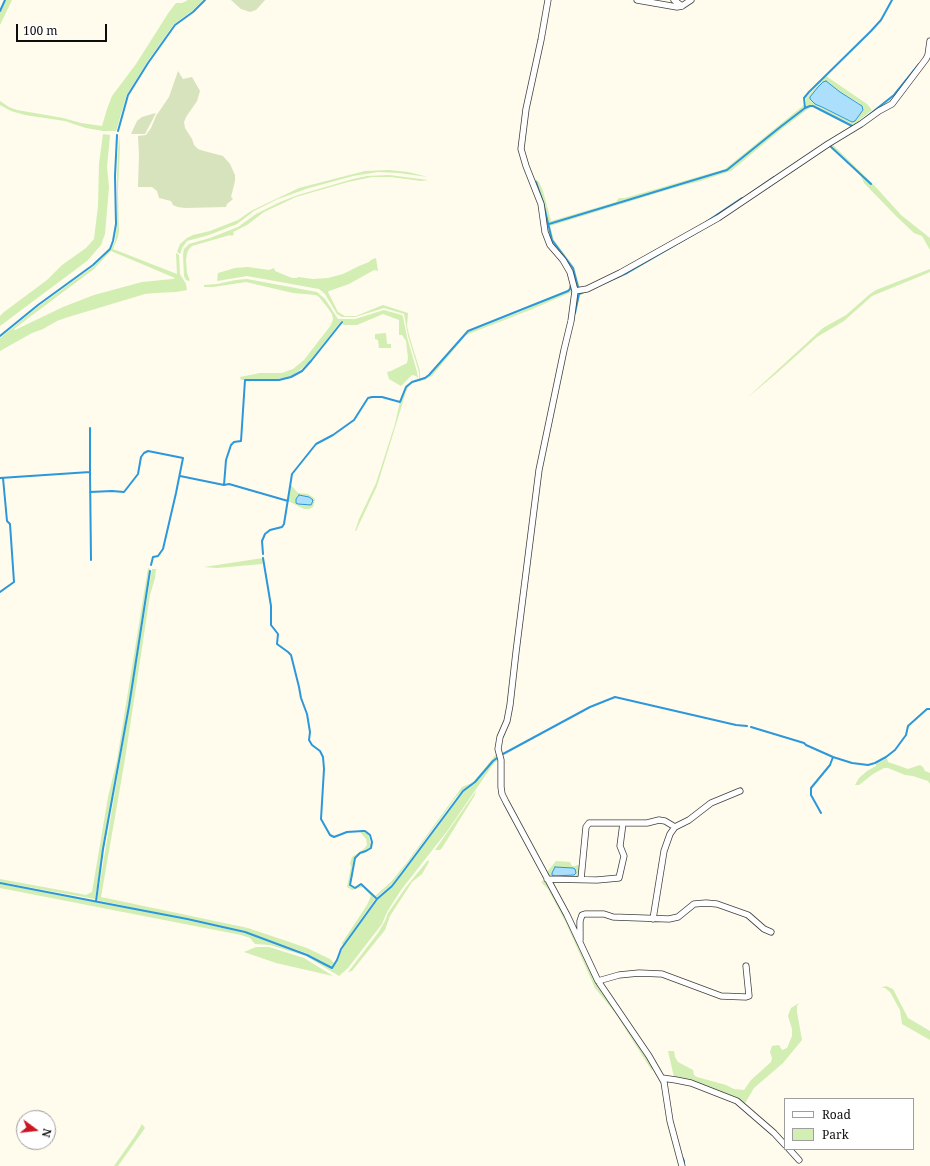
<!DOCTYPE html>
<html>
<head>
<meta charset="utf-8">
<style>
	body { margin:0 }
	#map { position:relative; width:930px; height:1166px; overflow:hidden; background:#fffbed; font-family:"Noto Serif",serif }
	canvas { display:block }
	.legend { position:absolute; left:784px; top:1098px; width:130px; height:52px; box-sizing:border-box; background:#fff; border:1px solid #9e9e9e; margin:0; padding:5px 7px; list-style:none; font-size:12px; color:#0d0d0d }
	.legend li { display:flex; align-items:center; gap:8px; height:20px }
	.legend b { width:20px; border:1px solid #9e9e9e }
	.north { position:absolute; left:16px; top:1110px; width:40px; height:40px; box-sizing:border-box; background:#fff; border:1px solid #9e9e9e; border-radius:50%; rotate:105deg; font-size:11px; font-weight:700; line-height:16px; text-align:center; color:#0d0d0d }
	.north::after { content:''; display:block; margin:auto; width:14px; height:18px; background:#cb1722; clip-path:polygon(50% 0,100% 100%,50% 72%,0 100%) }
	.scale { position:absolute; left:16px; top:24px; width:91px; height:18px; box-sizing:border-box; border:2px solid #0d0d0d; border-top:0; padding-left:5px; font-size:12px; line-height:14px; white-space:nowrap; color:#0d0d0d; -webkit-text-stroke:3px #fff; paint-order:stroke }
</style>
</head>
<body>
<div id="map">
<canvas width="930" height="1166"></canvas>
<ul class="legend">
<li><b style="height:5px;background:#fff"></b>Road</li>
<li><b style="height:11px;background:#d2eeb3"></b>Park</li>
</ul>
<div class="north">N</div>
<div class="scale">100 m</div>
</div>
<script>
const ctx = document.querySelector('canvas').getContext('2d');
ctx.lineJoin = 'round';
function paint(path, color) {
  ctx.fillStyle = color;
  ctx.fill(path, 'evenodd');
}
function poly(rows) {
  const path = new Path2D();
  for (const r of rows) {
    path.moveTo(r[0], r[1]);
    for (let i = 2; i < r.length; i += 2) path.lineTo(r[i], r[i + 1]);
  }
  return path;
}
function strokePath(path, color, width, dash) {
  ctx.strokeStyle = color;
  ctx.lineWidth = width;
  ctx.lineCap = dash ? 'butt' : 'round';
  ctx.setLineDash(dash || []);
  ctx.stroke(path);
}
paint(poly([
	[6,0,12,0,0,25,0,13],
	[188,0,203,0,192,11,174,24,147,62,127,94,116,131,103,131,86,128,65,121,25,115,11,111,0,105,0,101,9,107,17,110,63,118,81,123,102,126,107,109,112,96,136,64,169,12,176,3,182,3],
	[920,63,921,64,889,104,861,123,833,139,718,216,620,272,587,288,580,290,576,289,575,282,569,267,551,245,546,231,542,204,524,158,527,159,534,178,539,182,543,191,551,221,616,202,619,198,625,198,725,169,804,105,804,108,727,170,551,223,549,223,540,190,536,182,552,240,572,268,577,287,578,289,585,288,622,270,698,227,837,136,860,123,894,96],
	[826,76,867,104,872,110,852,126,813,105,806,107,806,98],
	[826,81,840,92,859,103,863,110,855,121,852,122,815,104,810,100,810,97,818,87,821,83],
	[812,106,783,128,731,171,697,182,680,186,550,226,554,240,574,267,580,288,578,287,574,268,553,240,549,225,727,171,780,128,805,109],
	[103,134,110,135,107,167,109,187,105,234,101,245,87,261,0,326,0,316,4,312,47,280,62,265,86,248,94,239,98,206,99,164],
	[119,134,120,147,118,190,119,231,118,237,113,249,177,274,176,253,179,255,180,274,186,284,187,290,176,292,155,293,145,294,65,318,57,321,43,329,32,333,0,351,0,338,39,306,94,266,111,249,115,241,117,224,117,176],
	[111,251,175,278,173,279,142,282,94,295,63,307,15,330,14,329,35,313,94,269],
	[832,142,833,145,873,184,901,215,930,238,930,250,922,236,914,233,897,217,864,183,861,176,831,146,726,216,705,229,627,274,580,295,567,348,576,294,718,218],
	[389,170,408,172,428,177,399,173,378,172,353,176,309,188,278,199,254,211,237,224,209,235,187,241,182,248,180,254,177,252,180,244,187,238,193,235,210,231,238,220,251,211,299,188,365,171],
	[389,175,428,180,421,181,391,177,372,177,348,182,296,197,264,212,247,225,233,232,234,234,232,236,230,235,192,246,189,249,187,253,186,260,187,273,190,281,186,280,184,276,183,255,184,249,189,244,210,238,238,227,256,214,280,202,298,195,353,179,367,176],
	[376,258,378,271,374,270,349,284,329,291,328,292,338,312,345,316,356,316,383,305,408,313,407,326,409,335,420,371,420,379,419,379,419,372,408,336,404,314,384,308,355,317,342,317,337,314,325,294,319,289,247,276,217,281,218,273,235,268,248,267,269,270,274,268,275,271,292,278,297,278,298,277,313,279,328,278,343,274,359,266,369,262,371,260],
	[930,269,930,272,923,275,872,296,844,321,817,337,778,372,747,398,823,328,846,315,870,294,876,290],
	[570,273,574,291,530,310,466,335,432,376,424,380,412,383,409,386,406,392,377,486,356,531,355,531,359,519,376,483,395,424,401,397,406,387,412,382,430,375,468,332,522,311,571,289,572,287],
	[247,279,317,292,325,299,338,319,355,319,384,310,402,315,403,317,407,337,417,372,418,379,416,376,412,375,401,386,389,379,387,372,391,371,407,363,408,358,406,341,402,335,399,335,399,320,383,314,357,325,344,325,342,324,343,321,341,321,309,362,300,370,290,377,278,379,241,380,240,377,260,373,282,373,293,369,304,360,331,325,333,319,332,314,327,307,319,297,316,295,293,293,246,282,213,287,204,287,204,285,217,284,236,280],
	[386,333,387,344,391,344,391,348,379,348,378,340,375,339,375,334],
	[290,484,298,493,308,494,314,498,315,500,313,507,309,509,304,509,288,501],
	[263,558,264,561,262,564,217,568,204,567],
	[148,568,150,569,130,696,103,849,95,899,0,882,0,879,76,893,86,895,92,892,108,797,117,760],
	[152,569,156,569,155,578,150,595,125,759,101,897,248,928,307,948,330,959,334,963,332,967,306,953,244,931,97,900],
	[497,753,498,756,493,760,479,777,473,783,464,789,456,797,407,864,393,883,377,897,375,896,391,882,408,861,462,787,472,783,476,779],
	[499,758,499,760,494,763,448,830,401,890,387,912,382,924,348,968,339,976,306,956,270,945,255,944,250,938,241,935,0,888,0,884,96,901,228,929,252,935,306,955,332,969,338,960,341,950,377,899,392,886,402,874,463,792,476,782,494,761],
	[887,758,888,762,908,769,920,765,923,767,925,771,930,773,930,791,930,784,928,781,913,776,905,775,888,768,884,768,873,774,859,785,855,785,859,778,867,771,876,766,876,764],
	[476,791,475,795,442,848,440,850,435,850],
	[360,832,365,832,368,834,371,845,370,849,360,853,354,858,349,886,353,888,362,884,375,899,343,945,342,943,367,905,371,896,363,887,352,890,347,887,351,867,350,863,352,857,364,849,367,845,366,839],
	[428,860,429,862,422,874,412,882,390,916,385,930,352,971,348,972,378,933,385,921,388,913,406,887],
	[556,861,570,862,572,866,575,866,577,865,580,865,579,878,549,878,546,873],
	[545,880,566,919,580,951,599,989,618,1014,652,1067,652,1071,616,1014,595,988,566,923,548,889,541,882],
	[256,947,269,947,304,958,333,976,276,963,244,952],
	[886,986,893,989,908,1018,930,1031,930,1040,902,1024,900,1010,890,992,885,988,881,988],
	[799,1003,797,1006,797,1012,802,1040,783,1063,754,1088,744,1105,728,1095,717,1090,684,1079,674,1077,668,1051,674,1051,675,1057,678,1062,693,1070,694,1075,697,1077,726,1085,734,1089,744,1090,751,1080,771,1062,772,1058,770,1052,772,1046,779,1045,782,1050,787,1048,792,1036,792,1029,788,1016,789,1013,791,1008],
	[142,1124,145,1128,118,1166,114,1166,135,1136]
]), '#d2eeb3');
paint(poly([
	[231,0,265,0,256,10,250,12,241,9],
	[178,71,183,79,192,77,200,91,197,101,186,117,184,122,185,128,192,139,194,145,198,149,204,151,223,156,230,164,235,175,235,181,231,197,233,199,227,204,226,207,185,208,178,207,173,205,171,201,159,198,157,191,152,187,138,187,139,155,138,136,146,135,151,128,156,116,169,97],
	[156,113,145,134,131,134,137,121,142,117]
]), '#d7e3bc');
const water = poly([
	[826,81,840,92,862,106,863,110,855,121,852,122,822,107,815,104,810,99,810,97,818,87,823,82,826,81],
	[299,495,309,497,313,500,312,503,311,505,298,504,296,503,296,499,299,495],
	[555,867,573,868,575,869,576,873,574,875,555,876,552,875,552,873,555,867]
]);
paint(water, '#acdffc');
strokePath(water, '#2c97da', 1);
strokePath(poly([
	[0,11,5,0],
	[805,108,804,98,809,92,871,31,881,20,892,0],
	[860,122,894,95,919,64],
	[118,131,128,95,148,63,175,25,193,12,205,0],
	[830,146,871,184],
	[536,182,543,202,552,240,573,268,578,287,580,289],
	[748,195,774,177],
	[706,222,742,198],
	[549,224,727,170,779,128,805,108,810,106,813,106,852,126],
	[575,313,579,294,627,273,701,230],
	[0,336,38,305,93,265,110,249,113,241,116,224,115,176,117,135],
	[90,428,90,472],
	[180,476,224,485,229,484,288,501],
	[0,478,90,472,91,560],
	[224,485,226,460,231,445,234,442,241,441,245,380,279,380,291,377,302,371,311,361,342,322],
	[90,492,112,491,124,492,138,474,141,457,144,453,148,451,183,458,176,493,163,549,158,556,153,557,151,565],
	[263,554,262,541,265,534,270,530,282,527,284,524,292,474,316,444,333,435,354,420,368,398,372,397,382,397,400,402,406,387,412,382,425,378,429,375,468,331,568,291,570,289,571,284],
	[263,558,271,606,271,625,278,634,277,644,288,652,291,655,299,687,301,698,307,714,310,732,309,740,312,745,320,751,323,757,324,769,321,819,330,835,334,837,347,832,363,831,365,831,370,835,372,842,371,848,366,851,360,853,355,858,350,885,355,888,361,884,377,899],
	[0,592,14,582,10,524,7,521,3,478],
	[751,727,804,743,806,745,833,757,830,765,811,788,811,795,821,813],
	[503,754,590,707,615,697,736,725,747,726],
	[833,757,852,763,868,765,875,763,886,757,895,750,906,735,908,726,927,709,930,709],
	[0,883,187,919,245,932,307,955,332,968,337,960,341,949,377,899,392,886,402,873,463,791,475,782,493,761,497,758],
	[96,901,103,849,129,706,150,571],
	[682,1157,684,1161,684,1166]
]), '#2c97da', 2);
const street = poly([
	[548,0,541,40,526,109,521,149,526,166,541,204,545,232,550,245,563,260,570,272,575,291,571,321,564,350,539,470,516,652,510,705,507,721,500,737,498,749,501,760,501,787,502,794,506,802,567,915,598,981,649,1056,664,1082,670,1121,682,1166],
	[637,0,677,7,682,6,691,0],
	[674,0,682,6],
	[575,291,587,289,620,273,718,218,828,144,861,124,879,111,892,104,926,59,928,55,930,41],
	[547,879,597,880,619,878,624,856,620,846,623,823],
	[581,879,586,827,589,823,647,823,659,820,665,821,675,827],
	[653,919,664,851,670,834,675,827,689,820,711,803,740,791],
	[580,940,580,921,582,915,585,914,604,914,613,917,669,919,678,917,694,904,706,903,717,904,748,915,764,929,771,932],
	[598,981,619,975,639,973,662,974,721,996,746,997,749,996,746,966],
	[662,1078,676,1080,691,1083,737,1101,774,1133,785,1145],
	[789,1149,799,1160]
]);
strokePath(street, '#404040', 7);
strokePath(street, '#fff', 5.5);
</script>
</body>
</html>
